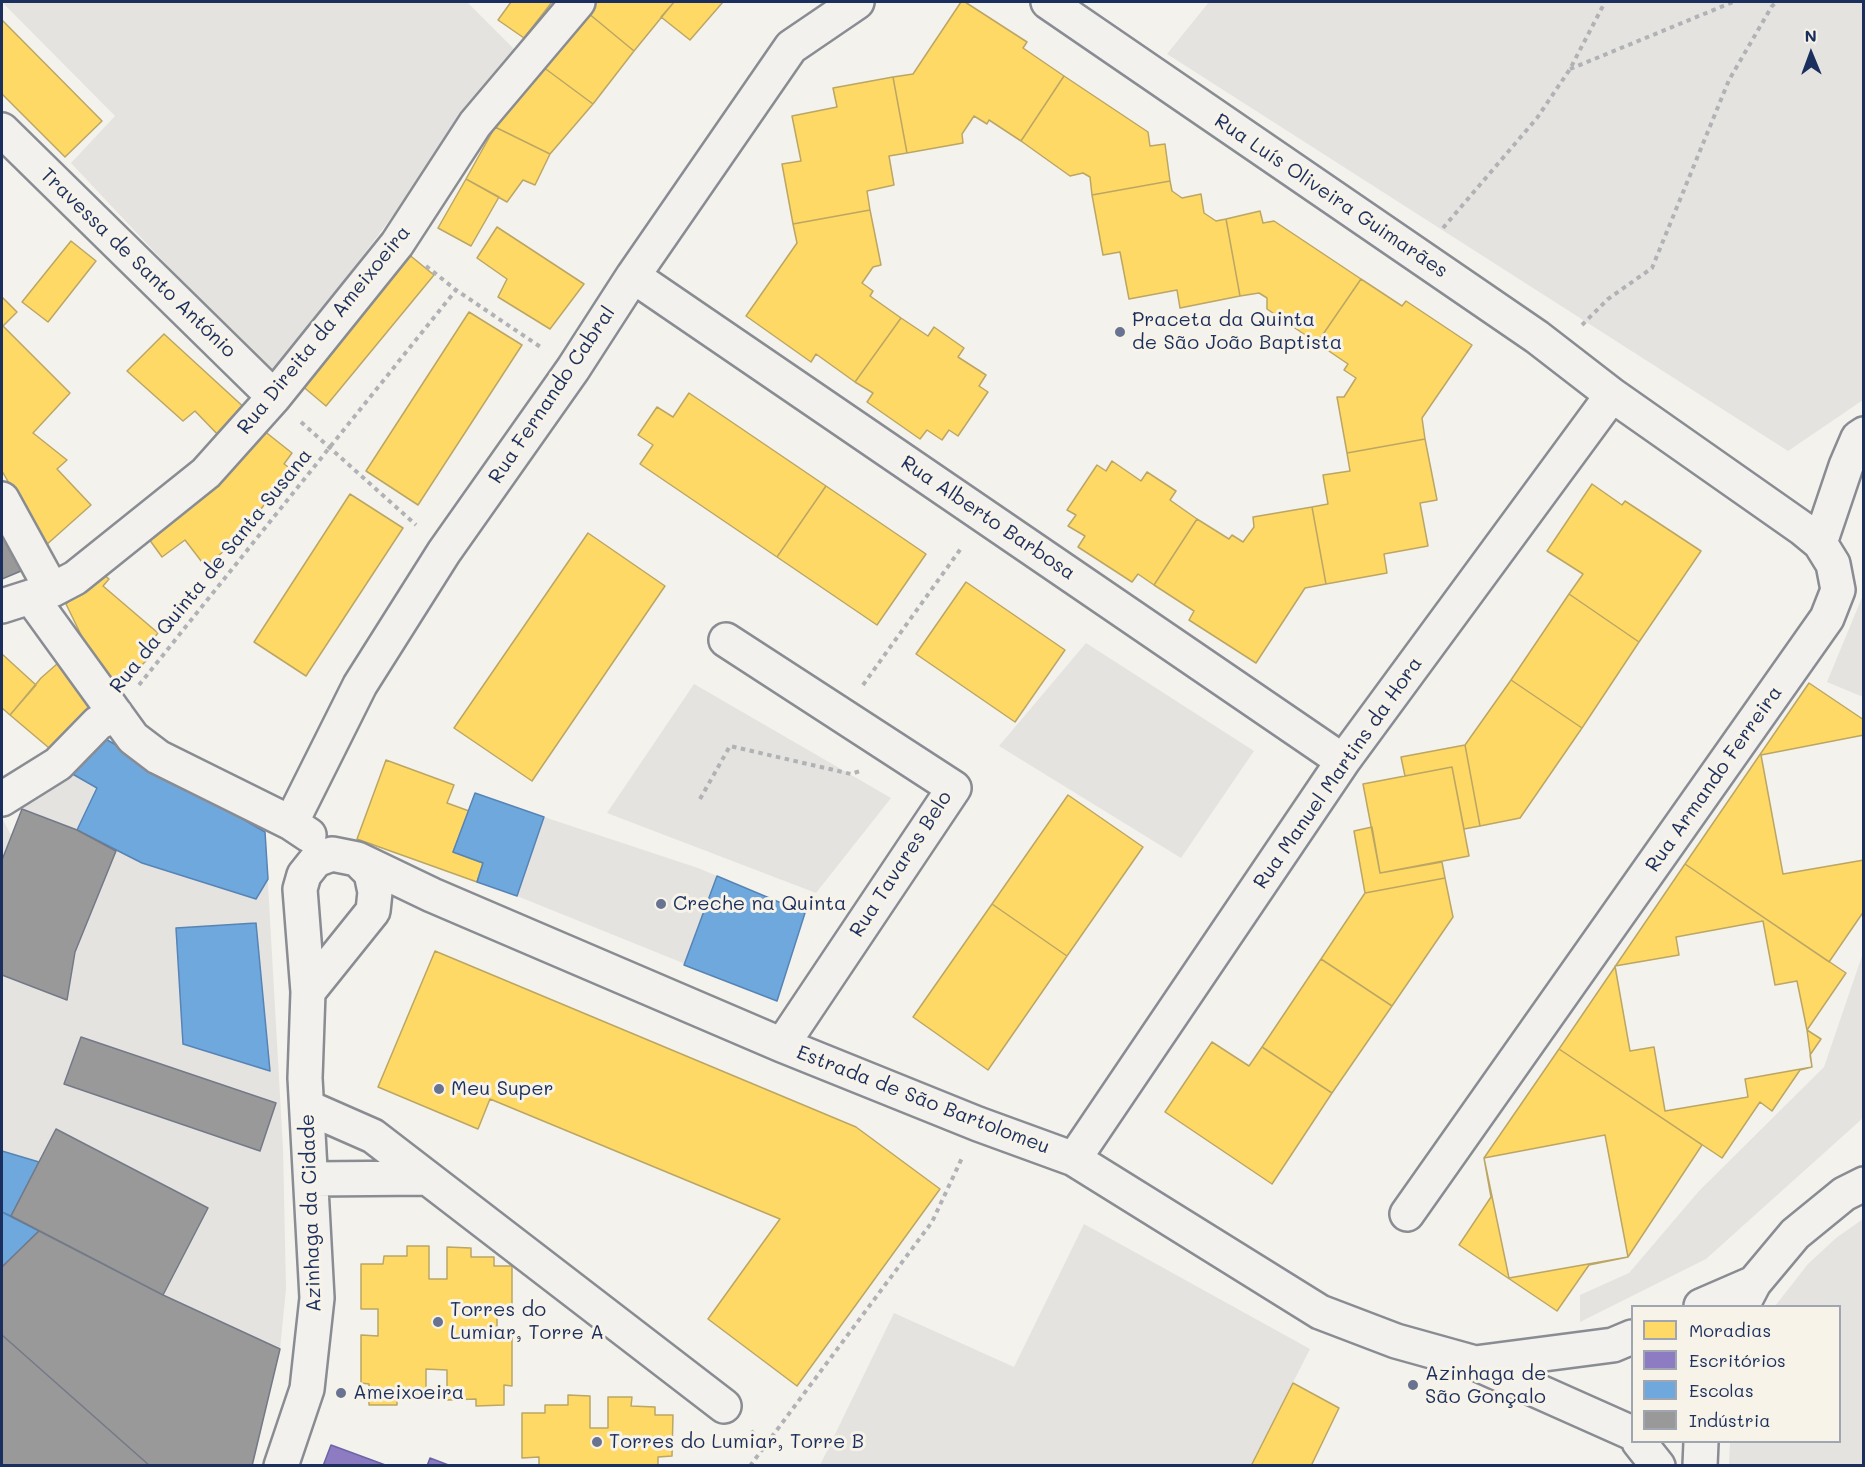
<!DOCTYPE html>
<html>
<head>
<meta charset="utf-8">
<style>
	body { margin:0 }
	#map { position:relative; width:1865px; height:1467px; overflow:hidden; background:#f4f2ec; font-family:Mali,sans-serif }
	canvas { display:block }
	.frame { position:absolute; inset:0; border:3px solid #1b2f5e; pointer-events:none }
	.legend { position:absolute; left:1631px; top:1305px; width:210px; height:138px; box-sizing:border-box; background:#f7f3e8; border:2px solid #9fa5b1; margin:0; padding:8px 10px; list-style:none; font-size:18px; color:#1b2f5e }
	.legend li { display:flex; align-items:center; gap:12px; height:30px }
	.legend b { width:30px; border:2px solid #9fa5b1 }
	.north { position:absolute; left:1781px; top:24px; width:60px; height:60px; -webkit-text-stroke:4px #f7f3e8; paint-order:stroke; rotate:359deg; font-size:16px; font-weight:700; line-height:24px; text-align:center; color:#1b2f5e }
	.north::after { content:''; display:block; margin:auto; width:21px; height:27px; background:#1b2f5e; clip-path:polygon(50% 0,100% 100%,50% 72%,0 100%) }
</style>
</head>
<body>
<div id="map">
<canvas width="1865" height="1467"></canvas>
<div class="frame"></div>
<ul class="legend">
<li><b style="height:16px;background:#ffd966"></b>Moradias</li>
<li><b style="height:16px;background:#8e7cc3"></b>Escritórios</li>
<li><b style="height:16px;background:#6fa8dc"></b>Escolas</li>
<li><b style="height:16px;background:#999"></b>Indústria</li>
</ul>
<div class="north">N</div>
</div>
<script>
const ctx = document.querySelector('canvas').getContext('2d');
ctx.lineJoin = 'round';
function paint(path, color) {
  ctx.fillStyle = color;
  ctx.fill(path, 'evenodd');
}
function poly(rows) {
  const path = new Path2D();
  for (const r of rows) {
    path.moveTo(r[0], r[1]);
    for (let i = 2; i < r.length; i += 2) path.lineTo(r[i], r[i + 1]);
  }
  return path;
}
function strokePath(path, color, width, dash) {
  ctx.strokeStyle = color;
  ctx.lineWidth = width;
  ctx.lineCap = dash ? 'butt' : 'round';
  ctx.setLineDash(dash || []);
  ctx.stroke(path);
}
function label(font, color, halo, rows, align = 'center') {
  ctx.font = font + ' Mali,sans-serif';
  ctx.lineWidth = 6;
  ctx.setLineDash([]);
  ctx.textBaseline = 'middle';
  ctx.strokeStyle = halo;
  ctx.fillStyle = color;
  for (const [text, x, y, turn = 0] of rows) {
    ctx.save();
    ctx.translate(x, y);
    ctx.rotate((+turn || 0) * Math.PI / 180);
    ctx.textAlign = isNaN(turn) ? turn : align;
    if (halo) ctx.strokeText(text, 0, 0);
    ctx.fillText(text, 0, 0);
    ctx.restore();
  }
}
paint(poly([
	[2,2,467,2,516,51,272,377,71,163,115,116],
	[1209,2,1863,2,1863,400,1788,451,1167,54],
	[1863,595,1863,697,1827,682],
	[1086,643,1254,751,1181,858,999,746],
	[694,684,891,798,816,893,607,813],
	[69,772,265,832,283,1148,286,1289,280,1349,252,1465,2,1465,2,818,11,835,22,809],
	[544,817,698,868,805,913,777,1001,517,896],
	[1863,953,1863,1118,1706,1259,1580,1322,1580,1295,1629,1273,1699,1191,1824,1067],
	[1863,1219,1863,1465,1729,1465,1730,1442,1840,1442,1840,1306,1775,1306,1808,1264,1836,1238],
	[1084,1224,1310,1349,1251,1465,820,1465,894,1313,1014,1367]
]), '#e4e3df');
const homes = poly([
	[511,2,552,2,524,38,498,20,511,2],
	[587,2,674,2,634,51,582,8,587,2],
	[674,2,723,2,690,40,661,17,674,2],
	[961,2,965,2,1027,42,1023,48,1064,76,1021,141,989,120,987,124,974,116,962,134,963,143,907,153,893,77,913,74,961,2],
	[582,8,634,51,593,104,539,64,582,8],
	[2,20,102,121,65,157,2,94,2,20],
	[539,64,593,104,550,154,495,127,539,64],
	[1064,76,1148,132,1150,146,1165,144,1170,181,1092,195,1090,177,1083,173,1070,176,1021,141,1064,76],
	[893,77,907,153,889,156,894,185,867,191,870,210,793,224,782,164,801,161,792,116,837,107,833,88,893,77],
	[495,127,550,154,535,185,523,180,507,202,466,179,495,127],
	[466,179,499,197,471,246,438,228,466,179],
	[1170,181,1172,191,1182,198,1201,194,1204,213,1216,221,1226,219,1240,296,1180,308,1177,290,1129,299,1120,252,1103,255,1092,195,1170,181],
	[870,210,881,265,873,267,862,283,873,291,870,296,901,318,855,382,816,354,811,362,746,316,797,243,793,224,870,210],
	[1260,211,1263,223,1274,221,1361,279,1317,343,1267,309,1267,298,1259,293,1240,296,1226,219,1260,211],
	[497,227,584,284,550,329,498,297,507,279,477,258,497,227],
	[71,241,96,261,48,322,22,302,71,241],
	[407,253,434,275,326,406,300,384,407,253],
	[1361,279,1402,306,1406,301,1472,345,1422,418,1425,439,1347,453,1337,397,1344,397,1356,378,1344,370,1348,364,1317,343,1361,279],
	[2,297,17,312,3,326,70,393,33,433,67,460,57,469,91,505,45,546,2,471,2,297],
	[469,312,522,345,418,505,366,471,469,312],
	[901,318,928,336,934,327,964,348,958,357,986,375,979,386,988,392,958,436,949,430,942,440,927,430,920,439,867,402,873,393,855,382,901,318],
	[164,334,248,411,222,439,195,411,183,421,127,371,164,334],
	[689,393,826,486,777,557,640,464,653,445,638,435,657,407,673,417,689,393],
	[263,430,292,453,284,464,291,469,237,541,205,566,185,540,162,557,146,535,263,430],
	[1425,439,1437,500,1420,503,1428,546,1384,554,1387,573,1326,584,1312,507,1328,504,1323,475,1350,471,1347,453,1425,439],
	[1112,461,1141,481,1147,472,1176,491,1170,500,1197,519,1154,585,1138,574,1132,582,1078,547,1085,536,1068,526,1076,515,1067,510,1097,465,1106,471,1112,461],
	[1592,484,1622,505,1625,501,1701,551,1639,642,1569,594,1583,574,1547,551,1592,484],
	[826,486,926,554,877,625,777,557,826,486],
	[350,494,403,528,306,676,254,642,350,494],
	[1312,507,1326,584,1305,588,1256,663,1189,620,1194,611,1154,585,1197,519,1229,539,1232,535,1243,542,1254,527,1253,517,1312,507],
	[588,533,665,586,532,781,454,728,588,533],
	[102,573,109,579,103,586,158,633,140,655,147,660,115,691,85,643,66,604,102,573],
	[966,582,1065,650,1015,722,916,654,966,582],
	[1569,594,1639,642,1582,728,1511,680,1569,594],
	[2,654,36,685,10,715,2,708,2,654],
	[66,656,97,702,55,753,10,715,41,678,66,656],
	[1511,680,1582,728,1520,818,1480,826,1465,745,1511,680],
	[1809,683,1864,720,1864,911,1829,962,1685,864,1809,683],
	[1864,735,1864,860,1783,874,1761,755,1864,735],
	[1465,745,1480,826,1464,829,1452,767,1405,776,1401,757,1465,745],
	[386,760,454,785,447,803,469,811,453,852,483,863,477,882,357,839,386,760],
	[1452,767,1469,856,1380,873,1363,784,1452,767],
	[1068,795,1143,847,1067,956,992,904,1068,795],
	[1372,827,1380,873,1442,862,1445,878,1365,893,1354,831,1372,827],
	[1685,864,1846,973,1807,1030,1821,1039,1810,1055,1812,1067,1800,1070,1772,1111,1760,1102,1722,1158,1559,1049,1685,864],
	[1445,878,1453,917,1392,1006,1321,959,1365,893,1445,878],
	[992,904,1067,956,988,1070,913,1017,992,904],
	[1763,921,1775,985,1797,981,1807,1030,1812,1067,1745,1079,1748,1097,1665,1111,1654,1047,1630,1051,1615,966,1679,955,1676,937,1763,921],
	[435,951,856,1127,940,1189,797,1386,708,1319,780,1219,490,1099,478,1129,378,1087,435,951],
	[1321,959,1392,1006,1332,1093,1262,1047,1321,959],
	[1212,1042,1249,1066,1262,1047,1332,1093,1272,1184,1165,1112,1212,1042],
	[1559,1049,1702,1145,1628,1257,1589,1265,1557,1311,1459,1245,1491,1197,1484,1158,1559,1049],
	[1605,1135,1628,1257,1509,1278,1484,1158,1605,1135],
	[407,1246,429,1246,429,1279,447,1279,447,1247,471,1248,471,1257,494,1257,494,1266,512,1266,512,1308,497,1308,497,1338,512,1338,512,1386,504,1385,504,1405,476,1406,476,1399,447,1400,447,1370,426,1369,426,1399,397,1399,397,1405,369,1405,369,1384,361,1383,361,1335,378,1336,378,1309,361,1309,361,1264,383,1264,384,1256,407,1256,407,1246],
	[1293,1383,1339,1408,1311,1466,1251,1466,1293,1383],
	[568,1395,590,1396,590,1428,608,1428,608,1397,632,1397,631,1406,655,1407,655,1415,673,1415,672,1456,658,1457,658,1466,539,1466,539,1457,522,1458,522,1413,545,1413,545,1405,568,1405,568,1395]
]);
paint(homes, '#ffd966');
strokePath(homes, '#bba664', 1.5);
const offices = poly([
	[331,1445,388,1466,323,1466,331,1445],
	[430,1458,451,1466,427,1466,430,1458]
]);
paint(offices, '#8e7cc3');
strokePath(offices, '#6c65a5', 1.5);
const schools = poly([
	[104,738,265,832,268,879,256,899,142,863,77,830,97,788,69,772,104,738],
	[475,793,544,817,517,896,477,882,483,863,453,852,475,793],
	[717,876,805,913,777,1001,684,965,717,876],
	[256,923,270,1071,183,1044,176,928,256,923],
	[2,1151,39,1162,11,1216,2,1212,2,1151],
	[2,1212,39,1231,2,1267,2,1212]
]);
paint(schools, '#6fa8dc');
strokePath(schools, '#5684b6', 1.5);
const industry = poly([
	[2,515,33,566,2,579,2,515],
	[22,809,77,830,116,851,75,952,67,1000,2,975,2,860,22,809],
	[81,1037,276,1103,260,1151,64,1084,81,1037],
	[56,1129,208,1208,163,1295,11,1216,56,1129],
	[39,1231,163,1295,280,1349,252,1466,150,1466,2,1335,2,1267,39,1231],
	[2,1335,150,1466,2,1466,2,1335]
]);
paint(industry, '#999');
strokePath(industry, '#737987', 1.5);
const minor = poly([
	[1048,2,1537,337,1612,395,1803,529,1820,543,1833,564,1838,590,1827,618,1407,1214],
	[2,130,274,397],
	[633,276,1343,761],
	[2,499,52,590],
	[1820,543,1846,466,1858,438,1864,434],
	[31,597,133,738,158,757,291,823,309,835],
	[2,606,52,590,75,578,206,473,274,397,397,244,475,124,578,2],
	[726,640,954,788,782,1045],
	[2,799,58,764,98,723,116,714],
	[291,823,360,685,444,552,573,369,633,276,791,47,857,2],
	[357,859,432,895,782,1045,978,1124,1074,1159,1320,1312,1396,1341,1475,1363,1632,1433],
	[307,1107,373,1136,724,1406],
	[1074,1159,1343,761,1612,395],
	[311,1179,427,1178],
	[1701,1306,1754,1283],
	[1742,1306,1754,1283,1795,1234,1844,1194,1864,1184],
	[1475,1363,1613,1345,1632,1337],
	[1639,1442,1658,1466],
	[281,1466,307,1389,317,1298,305,1078,308,992,300,889,304,875,316,860,332,854,357,859,371,873,375,892,373,911,308,992],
	[1700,1466,1701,1442]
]);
strokePath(minor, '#898c92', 38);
strokePath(poly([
	[1570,69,1733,2],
	[1443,228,1537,118,1570,69,1605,2],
	[426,266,456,290],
	[1582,325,1608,299,1652,268,1729,80,1772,6,1777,2],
	[301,422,416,525],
	[139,685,456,290,542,348],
	[863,685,962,547],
	[700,799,730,746,851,774,860,771],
	[751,1431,765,1444],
	[750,1466,932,1222,962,1158]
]), '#b1b2b5', 4, [4.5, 4.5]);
strokePath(minor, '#f2f1ed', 33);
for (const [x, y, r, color] of [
	[1120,332,6,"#677390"],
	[661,904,6,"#677390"],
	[439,1089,6,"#677390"],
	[438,1322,6,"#677390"],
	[1413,1385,6,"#677390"],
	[341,1393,6,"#677390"],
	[597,1442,6,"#677390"]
]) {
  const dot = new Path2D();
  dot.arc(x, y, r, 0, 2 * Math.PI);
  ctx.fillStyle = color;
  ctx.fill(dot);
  strokePath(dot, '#f7f3e8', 2);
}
label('20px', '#1b2f5e', '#f7f3e8', [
	["Rua Luís Oliveira Guimarães",1331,196,34],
	["Travessa de Santo António",138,263,44],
	["Rua Direita da Ameixoeira",324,330,-51],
	["Rua Fernando Cabral",552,395,-56],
	["Rua Alberto Barbosa",988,518,34],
	["Rua da Quinta de Santa Susana",211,571,-51],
	["Rua Manuel Martins da Hora",1338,773,-55],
	["Rua Armando Ferreira",1714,779,-55],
	["Rua Tavares Belo",901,864,-57],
	["Estrada de São Bartolomeu",923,1100,21],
	["Azinhaga da Cidade",311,1213,-92]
]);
label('20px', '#1b2f5e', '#f7f3e8', [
	["Praceta da Quinta",1132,320],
	["de São João Baptista",1132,343],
	["Creche na Quinta",673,904],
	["Meu Super",451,1089],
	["Torres do",450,1310],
	["Lumiar, Torre A",450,1333],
	["Azinhaga de",1425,1374],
	["São Gonçalo",1425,1397],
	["Ameixoeira",353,1393],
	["Torres do Lumiar, Torre B",609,1442]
], 'left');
</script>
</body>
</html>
